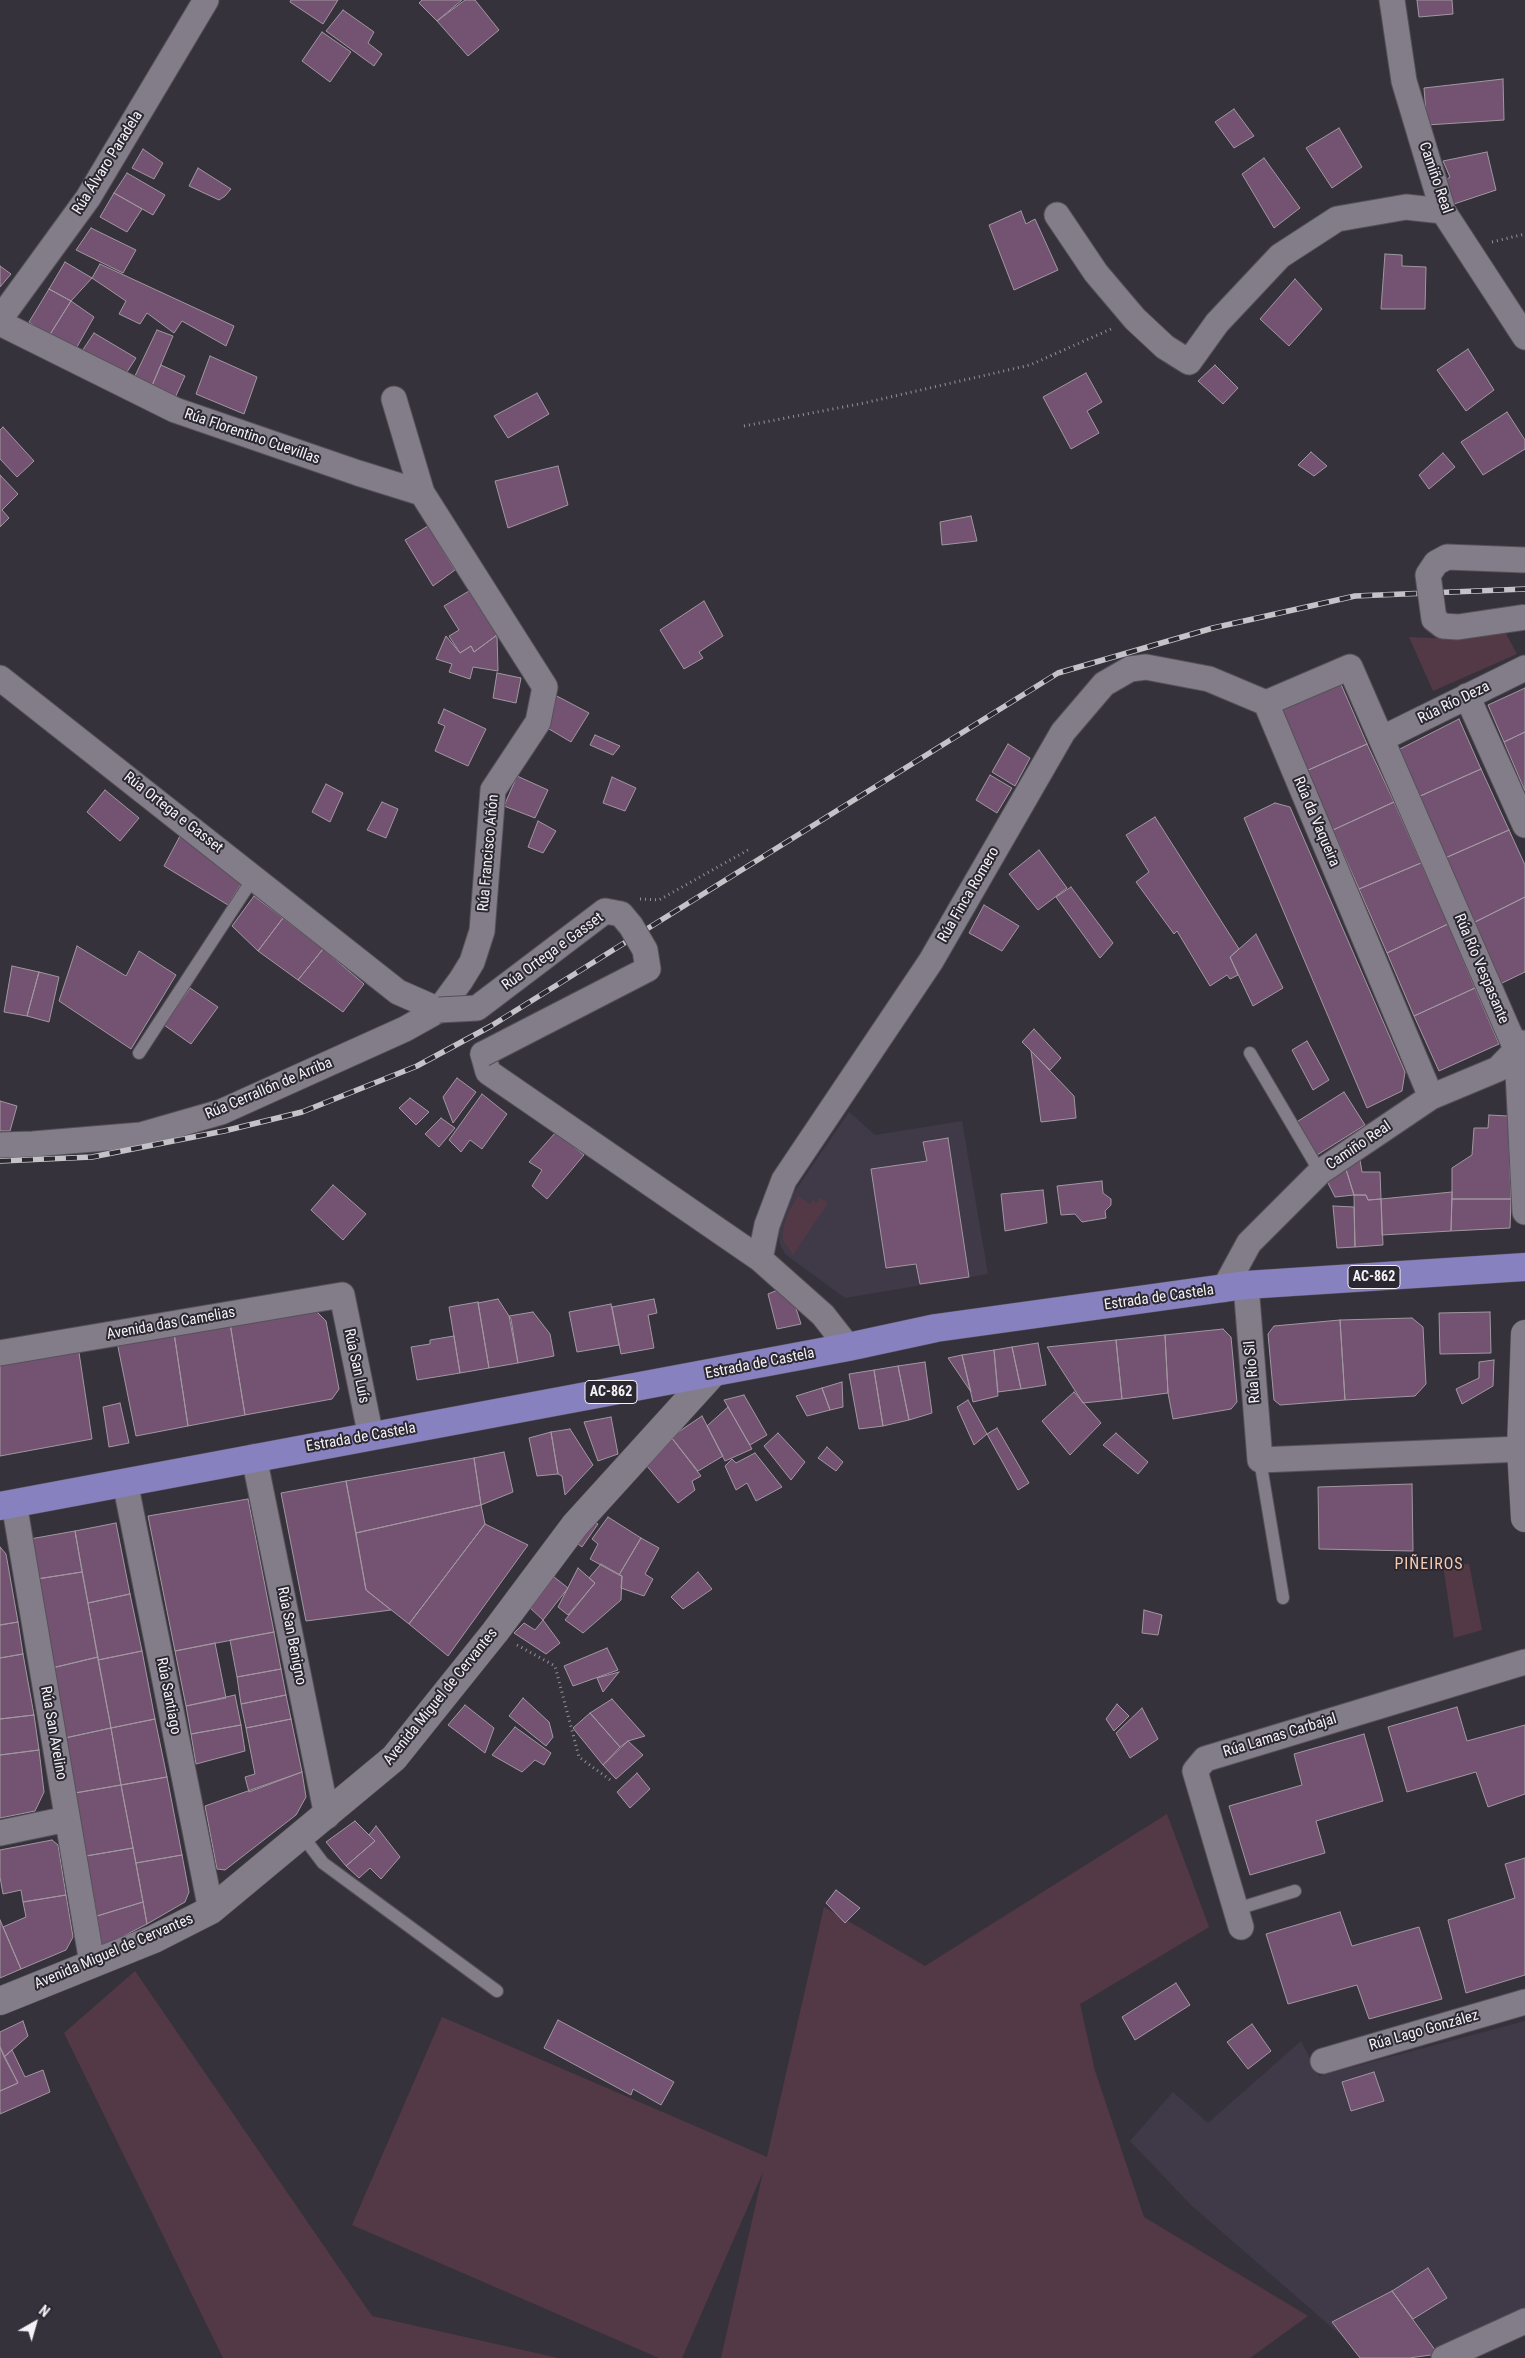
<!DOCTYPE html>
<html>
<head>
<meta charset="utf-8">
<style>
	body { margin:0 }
	#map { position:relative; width:1525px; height:2358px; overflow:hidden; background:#36323b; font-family:"Roboto Condensed",sans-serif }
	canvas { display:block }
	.north { position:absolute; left:10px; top:2298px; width:50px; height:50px; -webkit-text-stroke:4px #2c2831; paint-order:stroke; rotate:38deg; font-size:14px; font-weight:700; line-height:20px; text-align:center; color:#f4f1f7 }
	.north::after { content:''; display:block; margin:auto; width:18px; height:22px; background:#f4f1f7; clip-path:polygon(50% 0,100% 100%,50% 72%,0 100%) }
</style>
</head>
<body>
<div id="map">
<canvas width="1525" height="2358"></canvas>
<div class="north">N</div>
</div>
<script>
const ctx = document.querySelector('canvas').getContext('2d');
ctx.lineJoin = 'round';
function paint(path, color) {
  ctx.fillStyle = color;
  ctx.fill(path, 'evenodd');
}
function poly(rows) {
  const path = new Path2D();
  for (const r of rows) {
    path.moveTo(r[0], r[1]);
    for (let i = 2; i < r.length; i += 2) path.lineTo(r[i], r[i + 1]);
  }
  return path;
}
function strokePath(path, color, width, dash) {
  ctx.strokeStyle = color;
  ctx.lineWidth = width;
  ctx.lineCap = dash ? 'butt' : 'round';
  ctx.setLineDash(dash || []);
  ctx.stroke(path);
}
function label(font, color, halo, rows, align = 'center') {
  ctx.font = font + ' "Roboto Condensed",sans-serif';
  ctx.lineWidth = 4;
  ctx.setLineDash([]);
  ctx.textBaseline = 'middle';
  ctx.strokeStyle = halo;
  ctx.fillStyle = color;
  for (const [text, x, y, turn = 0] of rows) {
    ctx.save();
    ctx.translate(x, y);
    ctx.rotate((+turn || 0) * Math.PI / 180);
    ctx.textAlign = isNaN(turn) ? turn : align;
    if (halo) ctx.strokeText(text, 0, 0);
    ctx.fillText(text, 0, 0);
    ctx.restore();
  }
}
paint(poly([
	[849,1112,875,1135,962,1121,988,1274,845,1298,785,1254,780,1244,778,1234,784,1207],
	[1525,2021,1525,2308,1438,2350,1367,2358,1191,2205,1130,2141,1173,2092,1208,2123,1301,2041,1319,2076]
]), '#403948');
paint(poly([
	[1504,630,1517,654,1433,691,1409,637,1454,639],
	[798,1196,810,1204,813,1200,816,1203,820,1198,828,1203,793,1255,783,1240,783,1231,787,1215],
	[1469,1564,1482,1630,1454,1638,1443,1565],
	[1167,1814,1209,1927,1080,2004,1095,2071,1144,2217,1308,2316,1250,2358,721,2358,763,2172,682,2358,659,2358,352,2225,442,2017,767,2157,824,1907,925,1966],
	[135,1971,372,2316,558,2358,223,2358,64,2033]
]), '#533945');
const building = poly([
	[291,0,338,0,323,24,290,2,291,0],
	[422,0,462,0,437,21,419,3,422,0],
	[465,0,475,0,499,30,468,56,437,21,465,0],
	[1417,0,1452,0,1453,14,1419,17,1417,0],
	[343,10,374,32,368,43,382,54,374,66,326,31,343,10],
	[322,32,351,52,330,82,302,61,322,32],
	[1503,79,1504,120,1427,125,1424,88,1503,79],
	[1234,109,1254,136,1234,148,1215,122,1234,109],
	[1339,128,1362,167,1332,188,1306,148,1339,128],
	[143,149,163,163,154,179,132,168,143,149],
	[1487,152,1496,190,1454,204,1443,182,1450,177,1443,161,1487,152],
	[1264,158,1300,208,1274,228,1242,174,1264,158],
	[198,168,231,189,225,196,219,200,189,186,198,168],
	[127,173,165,195,153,215,114,193,127,173],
	[114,193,142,209,127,232,100,217,114,193],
	[1021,211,1026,224,1035,219,1058,270,1014,290,989,225,1021,211],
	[91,228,136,250,123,273,76,250,91,228],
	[1385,254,1402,255,1402,266,1426,267,1425,309,1381,309,1385,254],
	[65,262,92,278,71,301,49,289,65,262],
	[100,264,234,326,226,346,182,321,174,333,147,313,140,324,119,314,126,301,92,278,100,264],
	[0,266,11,274,0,287,0,266],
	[1295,279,1322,309,1289,346,1260,319,1295,279],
	[49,289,71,301,49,336,29,322,49,289],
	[71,301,94,317,74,352,49,336,71,301],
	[157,330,173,336,151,388,134,378,157,330],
	[94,333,136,358,125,375,82,351,94,333],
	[1468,349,1494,390,1466,411,1437,370,1468,349],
	[210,356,257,377,244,414,196,394,210,356],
	[161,365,185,376,174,400,151,388,161,365],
	[1215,365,1238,388,1223,404,1198,381,1215,365],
	[1086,373,1102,402,1087,411,1099,433,1071,449,1043,397,1086,373],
	[537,393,549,414,508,438,494,416,537,393],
	[1507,412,1525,440,1525,449,1483,475,1461,442,1507,412],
	[3,427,34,461,17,477,0,459,0,430,3,427],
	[1311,452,1327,466,1314,476,1298,465,1311,452],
	[1443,453,1455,467,1429,489,1419,475,1443,453],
	[558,466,568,505,508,528,495,481,558,466],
	[0,475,18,494,2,510,9,518,0,527,0,475],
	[971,516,977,541,942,545,940,522,971,516],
	[428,526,455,570,433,586,405,540,428,526],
	[469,591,497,635,474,652,471,646,460,653,449,636,459,630,444,606,469,591],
	[704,601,723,636,699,652,703,658,684,669,660,630,704,601],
	[497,635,498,671,473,667,470,679,449,672,452,664,436,659,446,636,460,653,471,646,474,652,497,635],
	[497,673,521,678,516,703,493,698,497,673],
	[1340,682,1367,744,1306,771,1278,709,1340,682],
	[1525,688,1525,732,1504,742,1488,705,1525,688],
	[553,694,589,713,571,742,544,726,553,694],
	[444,709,486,729,468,766,435,751,445,726,438,723,444,709],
	[1459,719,1481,769,1418,797,1398,750,1459,719],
	[1525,732,1525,791,1504,742,1525,732],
	[595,735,620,746,613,755,590,745,595,735],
	[1008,744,1030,758,1015,786,992,772,1008,744],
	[1367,744,1394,802,1333,830,1306,771,1367,744],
	[1481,769,1509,830,1445,858,1418,797,1481,769],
	[990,775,1012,788,997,813,976,800,990,775],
	[517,776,548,790,535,818,504,806,517,776],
	[612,777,636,788,625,811,603,803,612,777],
	[326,784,343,793,330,822,312,812,326,784],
	[105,790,139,818,120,841,87,812,105,790],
	[382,802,398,809,386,838,367,830,382,802],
	[1394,802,1421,863,1359,889,1333,830,1394,802],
	[1275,803,1290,807,1405,1072,1402,1091,1367,1108,1244,818,1275,803],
	[1155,817,1239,949,1230,957,1238,975,1230,979,1227,975,1210,986,1177,931,1174,934,1136,882,1149,872,1126,835,1155,817],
	[538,821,556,831,543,853,528,847,538,821],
	[1509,830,1525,865,1525,897,1475,922,1445,858,1509,830],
	[180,836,243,881,228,905,164,866,180,836],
	[1039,850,1067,888,1038,910,1009,874,1039,850],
	[1421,863,1448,924,1387,953,1359,889,1421,863],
	[1071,887,1113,943,1100,958,1056,897,1071,887],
	[254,896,283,918,258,951,232,926,254,896],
	[1525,897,1525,972,1500,984,1475,922,1525,897],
	[984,905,1019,926,1002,951,969,933,984,905],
	[283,918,323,949,298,980,258,951,283,918],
	[1448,924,1475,988,1414,1016,1387,953,1448,924],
	[1256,934,1283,988,1253,1006,1230,957,1256,934],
	[77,946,126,976,139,951,176,975,131,1049,59,1001,77,946],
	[323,949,364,984,343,1012,298,980,323,949],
	[12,966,39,972,27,1016,4,1012,12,966],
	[39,972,59,977,49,1022,27,1016,39,972],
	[190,988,218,1007,191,1044,164,1025,190,988],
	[1475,988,1499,1044,1439,1071,1414,1016,1475,988],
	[1034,1029,1061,1058,1050,1070,1022,1042,1034,1029],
	[1307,1041,1329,1080,1313,1090,1292,1050,1307,1041],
	[1031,1051,1074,1096,1076,1118,1041,1122,1031,1051],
	[457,1078,476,1092,453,1123,443,1097,457,1078],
	[1344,1092,1365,1125,1317,1155,1295,1123,1344,1092],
	[482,1094,507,1114,482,1149,470,1140,461,1152,449,1140,482,1094],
	[410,1098,429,1112,416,1125,399,1108,410,1098],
	[0,1101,17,1106,10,1131,0,1131,0,1101],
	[1489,1115,1508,1116,1511,1199,1452,1199,1452,1168,1472,1155,1474,1128,1488,1128,1489,1115],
	[441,1118,455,1128,439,1147,425,1134,441,1118],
	[556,1132,584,1155,547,1199,532,1186,542,1170,529,1162,556,1132],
	[948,1138,969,1277,920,1284,916,1264,886,1268,871,1169,927,1161,923,1142,948,1138],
	[1359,1154,1362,1172,1380,1172,1381,1199,1368,1200,1366,1195,1354,1195,1344,1163,1359,1154],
	[1344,1163,1354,1195,1335,1197,1326,1179,1344,1163],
	[1102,1181,1103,1193,1111,1199,1111,1205,1105,1211,1106,1218,1082,1222,1075,1214,1061,1215,1057,1186,1102,1181],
	[333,1185,366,1214,343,1240,311,1210,333,1185],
	[1043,1190,1047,1223,1005,1231,1001,1194,1043,1190],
	[1452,1192,1451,1231,1382,1235,1381,1199,1452,1192],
	[1354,1195,1366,1195,1368,1200,1381,1199,1383,1245,1355,1247,1354,1195],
	[1452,1199,1511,1199,1510,1228,1451,1231,1452,1199],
	[1333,1206,1354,1207,1355,1247,1337,1248,1333,1206],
	[780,1289,793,1299,801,1324,777,1329,768,1294,780,1289],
	[498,1299,511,1319,518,1363,489,1368,478,1303,498,1299],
	[654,1299,657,1313,648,1315,654,1348,621,1354,612,1307,654,1299],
	[478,1302,489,1368,460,1373,449,1307,478,1302],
	[611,1304,619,1345,577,1352,569,1312,611,1304],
	[315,1310,326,1321,339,1389,332,1399,245,1415,230,1323,315,1310],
	[533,1312,550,1334,554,1356,518,1363,509,1316,533,1312],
	[1490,1312,1491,1353,1440,1354,1439,1313,1490,1312],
	[1412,1318,1423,1327,1426,1384,1415,1396,1345,1400,1340,1320,1412,1318],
	[1340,1320,1345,1400,1280,1405,1274,1400,1268,1334,1274,1326,1340,1320],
	[230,1323,245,1415,188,1426,174,1333,230,1323],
	[1223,1329,1231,1337,1237,1402,1231,1409,1173,1419,1168,1393,1165,1335,1223,1329],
	[174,1333,188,1426,136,1436,117,1342,174,1333],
	[1165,1335,1168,1393,1122,1399,1116,1340,1165,1335],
	[454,1336,460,1373,417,1380,411,1347,430,1344,430,1340,454,1336],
	[1116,1340,1122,1399,1083,1403,1047,1347,1116,1340],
	[1038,1343,1046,1385,1021,1389,1012,1347,1038,1343],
	[78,1346,92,1439,0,1456,0,1364,78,1346],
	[1012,1347,1021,1389,998,1392,994,1350,1012,1347],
	[994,1350,998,1396,973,1402,962,1355,994,1350],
	[962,1355,971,1392,948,1358,962,1355],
	[1494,1360,1493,1386,1462,1404,1456,1389,1479,1378,1479,1362,1494,1360],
	[925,1362,932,1413,909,1420,898,1366,925,1362],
	[898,1366,909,1420,883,1426,874,1370,898,1366],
	[874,1370,883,1426,859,1429,849,1374,874,1370],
	[842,1382,843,1407,830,1410,822,1388,842,1382],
	[822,1388,830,1410,807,1416,796,1396,822,1388],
	[1074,1392,1101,1423,1070,1455,1042,1421,1074,1392],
	[744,1395,767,1435,750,1445,724,1400,744,1395],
	[968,1400,987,1434,974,1445,957,1407,968,1400],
	[120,1403,129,1443,109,1447,103,1407,120,1403],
	[728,1407,752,1449,725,1461,707,1426,728,1407],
	[702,1416,723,1456,698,1471,671,1437,702,1416],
	[611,1417,618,1454,598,1461,584,1422,611,1417],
	[997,1428,1029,1483,1018,1490,987,1434,997,1428],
	[570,1429,593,1465,565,1495,562,1476,558,1474,551,1432,570,1429],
	[551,1432,558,1474,537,1476,529,1438,551,1432],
	[778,1433,805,1462,791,1480,764,1446,778,1433],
	[1116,1433,1148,1462,1138,1474,1103,1445,1116,1433],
	[671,1437,701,1476,692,1481,695,1490,678,1503,641,1459,671,1437],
	[827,1447,843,1462,836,1471,818,1458,827,1447],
	[504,1452,513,1492,481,1505,474,1458,504,1452],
	[755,1453,782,1487,756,1501,747,1483,736,1490,725,1466,732,1459,736,1463,755,1453],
	[474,1458,481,1505,356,1533,346,1481,474,1458],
	[346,1481,366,1590,391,1610,306,1621,281,1493,346,1481],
	[1412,1484,1413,1551,1319,1549,1318,1487,1412,1484],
	[248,1499,274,1632,175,1651,148,1516,248,1499],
	[481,1505,485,1524,409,1624,366,1590,356,1533,481,1505],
	[608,1517,641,1538,619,1575,590,1559,598,1544,592,1539,608,1517],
	[589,1519,598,1524,582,1547,574,1541,589,1519],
	[116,1523,130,1594,88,1603,75,1531,116,1523],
	[485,1524,528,1545,448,1656,409,1624,485,1524],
	[75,1531,82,1572,37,1579,30,1539,75,1531],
	[641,1538,659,1548,645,1574,653,1579,644,1596,621,1588,622,1576,619,1575,641,1538],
	[0,1547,6,1554,18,1622,0,1625,0,1547],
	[601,1564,622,1576,621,1600,583,1633,565,1620,595,1583,589,1578,601,1564],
	[578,1568,595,1583,568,1615,558,1607,578,1568],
	[82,1572,98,1657,52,1668,37,1579,82,1572],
	[698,1572,712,1589,683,1609,671,1597,698,1572],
	[549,1573,568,1588,543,1620,527,1605,549,1573],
	[130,1594,142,1651,98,1660,88,1603,130,1594],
	[1144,1610,1162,1615,1158,1635,1142,1633,1144,1610],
	[543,1620,560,1643,546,1654,514,1633,524,1623,535,1630,543,1620],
	[18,1622,23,1654,0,1658,0,1625,18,1622],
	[274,1632,281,1669,237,1677,230,1640,274,1632],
	[215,1643,226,1698,186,1706,175,1651,215,1643],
	[607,1648,618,1670,573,1686,564,1666,607,1648],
	[142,1651,155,1719,111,1728,98,1660,142,1651],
	[23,1654,34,1715,0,1719,0,1658,23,1654],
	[98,1657,111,1728,65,1738,52,1668,98,1657],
	[281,1669,286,1695,241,1704,237,1677,281,1669],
	[619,1672,603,1692,597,1678,619,1672],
	[235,1695,241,1725,191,1734,186,1706,235,1695],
	[286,1695,291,1719,246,1728,241,1704,286,1695],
	[523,1698,549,1722,553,1737,546,1746,509,1716,523,1698],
	[612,1699,645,1736,628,1741,620,1747,590,1713,612,1699],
	[1117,1704,1129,1716,1114,1731,1106,1719,1117,1704],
	[465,1705,494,1728,485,1753,448,1725,465,1705],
	[1457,1707,1467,1741,1525,1725,1525,1794,1488,1807,1476,1772,1407,1792,1388,1727,1457,1707],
	[1142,1708,1158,1739,1130,1758,1116,1733,1142,1708],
	[590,1713,620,1747,603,1765,573,1728,590,1713],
	[34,1715,39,1750,0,1755,0,1719,34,1715],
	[155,1719,167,1777,121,1785,111,1728,155,1719],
	[291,1719,302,1772,249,1792,245,1777,255,1774,246,1728,291,1719],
	[241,1725,245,1751,196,1764,191,1734,241,1725],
	[515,1727,551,1753,544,1765,535,1760,522,1772,492,1755,515,1727],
	[111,1728,121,1785,75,1793,65,1738,111,1728],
	[1364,1734,1383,1801,1316,1821,1325,1853,1250,1875,1229,1806,1302,1785,1294,1754,1364,1734],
	[628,1741,643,1755,616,1779,603,1765,628,1741],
	[39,1750,44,1792,35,1811,0,1818,0,1755,39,1750],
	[302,1772,306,1797,296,1815,225,1870,217,1869,205,1806,302,1772],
	[637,1773,650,1789,630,1808,617,1792,637,1773],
	[167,1777,182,1855,136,1863,121,1785,167,1777],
	[121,1785,133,1848,86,1856,75,1793,121,1785],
	[355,1821,375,1841,346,1866,326,1842,355,1821],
	[376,1826,400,1857,381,1879,370,1868,359,1878,346,1866,375,1841,369,1835,376,1826],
	[52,1840,58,1845,66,1895,23,1902,21,1890,3,1894,0,1877,0,1850,52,1840],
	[133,1848,143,1902,97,1916,86,1856,133,1848],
	[182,1855,189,1892,185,1902,147,1924,136,1863,182,1855],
	[1525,1858,1525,1975,1466,1993,1448,1920,1515,1898,1505,1864,1525,1858],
	[836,1890,860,1908,845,1923,826,1903,836,1890],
	[66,1895,73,1937,66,1950,21,1969,3,1927,26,1917,23,1902,66,1895],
	[143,1902,147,1924,102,1947,97,1916,143,1902],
	[1340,1912,1352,1946,1419,1927,1442,1999,1369,2019,1357,1985,1288,2004,1266,1934,1340,1912],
	[0,1920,21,1969,0,1978,0,1920],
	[1176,1983,1190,2005,1135,2040,1122,2017,1176,1983],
	[558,2020,674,2082,661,2105,633,2089,631,2095,544,2048,558,2020],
	[23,2021,28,2036,4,2057,0,2047,0,2032,23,2021],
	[1252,2024,1271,2051,1248,2069,1227,2042,1252,2024],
	[0,2047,18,2083,0,2091,0,2047],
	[12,2050,25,2077,43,2070,50,2092,0,2114,0,2091,18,2083,4,2057,12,2050],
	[1374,2072,1384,2101,1351,2111,1342,2082,1374,2072],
	[1428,2268,1447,2298,1413,2319,1392,2291,1428,2268],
	[1392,2291,1438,2354,1409,2358,1360,2358,1332,2322,1392,2291]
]);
paint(building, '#735371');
strokePath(building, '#a197a0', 1);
const service = poly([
	[139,1053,254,877],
	[1250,1053,1320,1172],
	[1260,1460,1283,1598],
	[301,1834,323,1863,497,1991],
	[1237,1909,1295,1891]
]);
const minor = poly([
	[1392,0,1404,81,1443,211,1525,337],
	[1057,215,1096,273,1135,319,1165,347,1189,362,1217,323,1280,256,1337,219,1406,207,1443,211],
	[0,319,88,198,206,0],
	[0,323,175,410,358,473,422,493,394,399],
	[0,678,398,992,439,1010],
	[1467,696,1525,825],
	[1383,738,1525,668],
	[483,1054,488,1072,760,1259,823,1315,848,1347],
	[1431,1097,1266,703,1350,667,1517,1051,1525,1212],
	[0,1145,33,1144,141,1135,221,1112,405,1029,439,1010,461,980,472,962,482,931,493,790,538,722,545,687,422,493],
	[760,1259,767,1225,784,1180,931,961,1063,732,1104,684,1130,669,1146,667,1209,679,1266,703],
	[1246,1285,1260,1460,1521,1449],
	[1224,1289,1249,1243,1320,1172,1431,1097,1498,1069,1523,1043],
	[0,1353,342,1295,371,1437],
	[254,1457,327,1816],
	[125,1482,211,1910],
	[14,1503,92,1963],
	[0,1833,67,1819],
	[1241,1927,1195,1771,1205,1759,1525,1662],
	[1323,2061,1525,2002],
	[1444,2358,1525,2321]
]);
const tertiary = poly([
	[1525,1334,1521,1449,1525,1518],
	[0,2001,154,1939,211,1910,394,1758,495,1632,575,1525,713,1373]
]);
const primary = poly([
	[0,1506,848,1347,936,1328,1246,1285,1525,1267]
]);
strokePath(service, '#565159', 14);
strokePath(minor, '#565159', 27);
strokePath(tertiary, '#565159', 29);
strokePath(primary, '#565159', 29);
strokePath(poly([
	[1492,242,1525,234],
	[744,426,864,403,1030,365,1111,329],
	[640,899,659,900,748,850],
	[517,1645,555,1666,579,1757,613,1782]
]), '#949198', 3, [1, 4]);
strokePath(service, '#837d89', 12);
strokePath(minor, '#837d89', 25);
strokePath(tertiary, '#837d89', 28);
strokePath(primary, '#8881bf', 28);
const rail = poly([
	[0,1161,92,1157,224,1131,302,1112,417,1066,491,1026,1058,673,1213,628,1355,596,1525,589]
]);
strokePath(rail, '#c5c2c8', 5.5);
strokePath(rail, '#2c2831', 4, [11]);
const minorBridge = poly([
	[1525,560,1447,557,1436,563,1428,575,1434,619,1443,626,1458,627,1525,617],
	[439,1010,477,1008,605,911,621,914,631,926,645,950,648,969,483,1054]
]);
strokePath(minorBridge, '#565159', 27, []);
strokePath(minorBridge, '#837d89', 25);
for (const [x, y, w] of [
	[1374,1277,52],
	[611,1392,52]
]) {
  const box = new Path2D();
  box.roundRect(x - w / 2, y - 11.5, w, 23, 4);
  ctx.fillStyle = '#2c2831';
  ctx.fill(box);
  strokePath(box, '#f4f1f7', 1);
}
label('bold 14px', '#f4f1f7', null, [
	["AC-862",1374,1277],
	["AC-862",611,1392]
]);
label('15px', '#f4f1f7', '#2c2831', [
	["Rúa Álvaro Paradela",108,163,-58],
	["Camiño Real",1435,178,71],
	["Rúa Florentino Cuevillas",252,437,19],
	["Rúa Río Deza",1454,703,-26],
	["Rúa Ortega e Gasset",173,813,38],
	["Rúa da Vaqueira",1316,822,67],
	["Rúa Francisco Añón",489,853,-85],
	["Rúa Finca Romero",969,895,-60],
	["Rúa Ortega e Gasset",553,952,-36],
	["Rúa Río Vespasante",1481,969,67],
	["Rúa Cerrallón de Arriba",269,1089,-23],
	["Camiño Real",1359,1146,-34],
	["Estrada de Castela",1159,1298,-8],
	["Avenida das Camelias",171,1324,-10],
	["Estrada de Castela",760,1364,-11],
	["Rúa San Luís",356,1366,78],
	["Rúa Río Sil",1253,1372,-95],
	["Estrada de Castela",361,1438,-10],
	["Rúa San Benigno",291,1636,79],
	["Rúa Santiago",168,1696,79],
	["Avenida Miguel de Cervantes",441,1697,-51],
	["Rúa San Avelino",53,1733,80],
	["Rúa Lamas Carbajal",1280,1736,-17],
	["Avenida Miguel de Cervantes",114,1952,-23],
	["Rúa Lago González",1424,2031,-16]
]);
ctx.letterSpacing = '1px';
label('16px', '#f6cbb1', '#2c2831', [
	["PIÑEIROS",1429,1565]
]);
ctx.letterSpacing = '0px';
</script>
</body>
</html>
